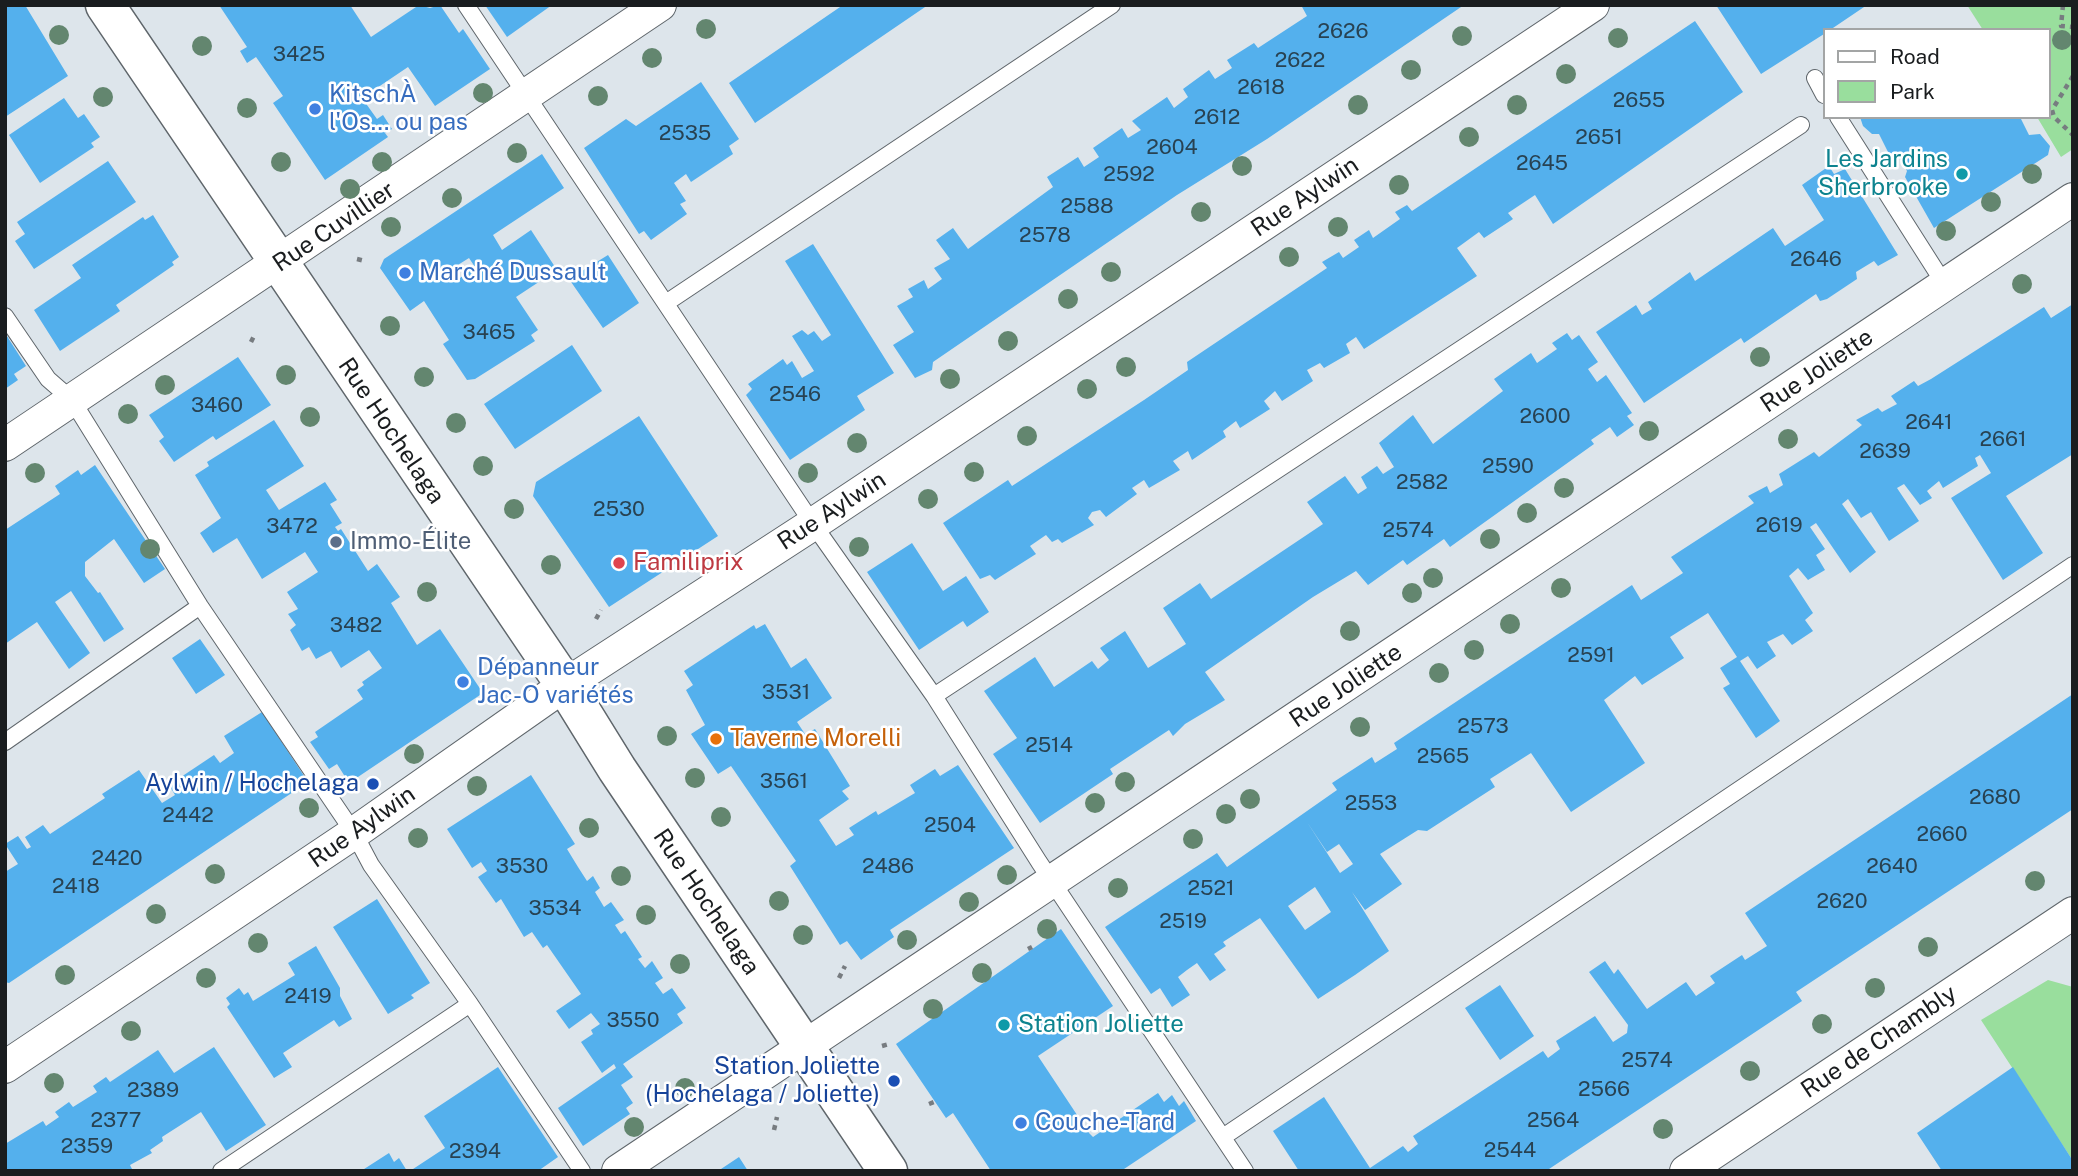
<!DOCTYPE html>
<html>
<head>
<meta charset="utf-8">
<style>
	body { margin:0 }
	#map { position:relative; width:2078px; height:1176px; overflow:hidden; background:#dde5eb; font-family:"Public Sans",sans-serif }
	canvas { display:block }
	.frame { position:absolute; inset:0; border:7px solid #1a1d1f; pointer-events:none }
	.legend { position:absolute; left:1823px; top:28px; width:228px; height:91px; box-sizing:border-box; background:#fff; border:2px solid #a3a5a5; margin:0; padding:9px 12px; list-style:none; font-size:21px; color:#1a1d1f }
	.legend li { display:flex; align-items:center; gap:14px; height:35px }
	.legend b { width:35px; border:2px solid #a3a5a5 }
</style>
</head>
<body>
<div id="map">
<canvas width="2078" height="1176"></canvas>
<div class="frame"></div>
<ul class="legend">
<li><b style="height:9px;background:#fff"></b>Road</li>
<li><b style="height:19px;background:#99de9d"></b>Park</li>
</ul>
</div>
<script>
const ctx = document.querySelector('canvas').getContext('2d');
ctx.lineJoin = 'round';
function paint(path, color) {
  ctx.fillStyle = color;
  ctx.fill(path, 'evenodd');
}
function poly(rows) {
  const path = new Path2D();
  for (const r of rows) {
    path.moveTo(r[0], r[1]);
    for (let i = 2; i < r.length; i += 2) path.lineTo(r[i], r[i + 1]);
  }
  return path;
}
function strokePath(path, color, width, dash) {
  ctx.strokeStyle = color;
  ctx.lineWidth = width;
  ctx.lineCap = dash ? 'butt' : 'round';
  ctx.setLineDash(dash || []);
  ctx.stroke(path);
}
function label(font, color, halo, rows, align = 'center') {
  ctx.font = font + ' "Public Sans",sans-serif';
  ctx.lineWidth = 5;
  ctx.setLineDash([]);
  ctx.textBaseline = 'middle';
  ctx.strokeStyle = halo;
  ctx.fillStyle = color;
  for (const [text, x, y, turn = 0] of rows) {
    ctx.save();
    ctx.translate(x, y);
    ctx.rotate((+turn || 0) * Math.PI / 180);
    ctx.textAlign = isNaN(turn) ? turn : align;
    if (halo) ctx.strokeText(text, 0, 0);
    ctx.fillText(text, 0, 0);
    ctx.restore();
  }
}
paint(poly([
	[1967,5,2073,5,2073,149,2061,157,2037,117,2048,117,2048,30,1983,30],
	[2048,980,2073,987,2073,1161,1981,1020]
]), '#99de9d');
paint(poly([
	[5,5,25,5,68,76,5,117],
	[219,5,350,5,371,37,419,5,430,8,440,5,459,33,463,29,490,69,435,106,408,67,362,98,377,119,383,115,392,129,385,133,388,137,325,180,273,103,283,96,256,57,247,63,240,51,247,47],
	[485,5,552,5,507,37],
	[843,5,928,5,755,123,729,83],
	[1301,5,1464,5,1267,139,1177,195,933,362,932,370,915,378,893,345,914,332,897,306,913,297,908,289,924,280,928,289,942,279,934,268,950,259,936,240,953,228,968,249,1053,187,1047,177,1078,157,1084,167,1099,157,1093,148,1122,128,1128,138,1141,130,1132,121,1167,97,1174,108,1188,97,1183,89,1209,70,1215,79,1232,68,1227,60,1254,43,1258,48,1307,16],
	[1716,5,1867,5,1830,30,1824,30,1824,34,1761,74],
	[1695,21,1743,92,1553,224,1535,195,1508,213,1513,219,1484,238,1479,232,1457,248,1477,276,1364,349,1356,337,1346,344,1350,353,1324,368,1320,363,1307,370,1313,381,1282,401,1275,391,1264,401,1270,409,1240,428,1236,421,1223,431,1226,437,1192,460,1188,451,1173,461,1180,470,1149,488,1144,480,1132,488,1137,494,1106,517,1100,510,1092,512,1088,518,1094,525,1062,543,1058,539,1052,542,1046,535,1030,546,1036,554,995,580,990,575,980,579,943,523,1008,480,1012,486,1144,400,1188,370,1187,362,1327,268,1322,262,1339,252,1343,258,1359,247,1354,240,1369,230,1373,238,1400,219,1395,212,1407,205,1412,211],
	[701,82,739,139,729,146,733,154,691,182,686,174,674,183,686,201,680,204,687,214,651,240,644,231,639,234,584,148,626,119,636,126],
	[64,98,78,118,84,114,100,137,91,143,94,147,40,183,9,135],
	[1860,117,2020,117,2029,135,2040,134,2050,146,2048,155,1934,228,1905,177,1907,171,1896,152,1889,154,1879,134,1872,134,1863,126],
	[542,154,564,188,493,235,502,250,531,230,557,270,516,297,538,330,531,335,535,341,475,379,467,380,443,344,449,340,424,301,410,311,380,268,384,259],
	[469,258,475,267,460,278,453,268],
	[108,161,136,202,34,269,15,241,25,234,17,222],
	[1829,166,1834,174,1845,169,1898,255,1878,266,1874,261,1856,272,1857,279,1827,299,1820,301,1816,294,1744,343,1741,338,1644,403,1596,332,1636,305,1642,315,1652,309,1648,302,1690,272,1695,281,1773,228,1785,246,1824,220,1802,185],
	[153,215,179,257,172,262,174,265,116,305,120,311,60,351,34,310,81,278,72,265,143,217,145,220],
	[813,244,894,373,857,396,865,410,790,460,746,395,752,389,748,384,783,359,787,365,792,361,802,378,814,371,792,336,802,330,808,335,814,331,822,341,831,335,785,261],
	[608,255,639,303,603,328,569,279],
	[2073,304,2073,454,2006,496,2043,553,2003,580,1951,498,1991,473,1980,455,1975,458,1978,466,1943,488,1939,481,1927,491,1932,498,1920,505,1904,484,1897,488,1919,521,1889,541,1871,512,1861,518,1848,499,1842,504,1876,552,1850,573,1816,523,1810,527,1825,549,1816,555,1825,570,1808,580,1798,568,1789,576,1813,613,1805,620,1813,631,1792,645,1783,634,1767,642,1776,656,1757,669,1748,656,1740,661,1780,721,1769,729,1756,738,1723,688,1730,684,1720,668,1737,657,1708,613,1670,637,1684,658,1642,685,1635,676,1604,700,1645,763,1571,812,1531,753,1490,779,1495,787,1427,831,1418,830,1380,854,1402,884,1365,910,1352,892,1389,951,1355,975,1318,999,1260,918,1223,942,1226,946,1214,954,1226,970,1210,981,1197,963,1187,970,1178,977,1190,995,1172,1007,1160,988,1151,994,1105,927,1217,853,1227,867,1337,790,1332,783,1372,757,1375,763,1397,749,1394,743,1632,585,1641,600,1683,573,1671,557,1754,503,1748,496,1767,486,1770,493,1783,485,1779,474,1814,452,1819,457,1862,425,1856,420,1878,408,1882,412,1897,404,1891,396,1914,381,1918,386,1931,379,2044,307,2051,318],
	[1307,822,1327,852,1339,844,1353,864,1340,873],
	[1315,887,1331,912,1305,930,1288,906],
	[5,333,26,366,14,374,18,380,5,389],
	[1567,333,1572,340,1579,335,1598,362,1588,369,1597,382,1606,375,1632,413,1627,416,1634,425,1617,437,1610,427,1591,440,1594,444,1450,547,1444,539,1407,565,1403,560,1368,585,1356,571,1313,597,1205,672,1225,700,1185,724,1173,736,1169,730,1110,769,1113,774,1040,823,993,754,1017,738,984,691,1035,657,1054,687,1092,661,1098,669,1109,660,1100,648,1125,631,1148,668,1186,644,1163,608,1200,583,1211,599,1323,524,1307,502,1345,476,1358,494,1367,488,1361,477,1377,466,1383,474,1394,467,1379,443,1413,415,1433,444,1503,391,1494,379,1531,353,1537,363,1557,349,1552,343],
	[572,345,602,391,515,449,484,404],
	[238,357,271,405,216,440,213,436,174,462,159,441,164,437,149,415],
	[639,416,718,536,609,607,533,496,536,482],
	[274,420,304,466,266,490,279,510,325,482,337,500,330,504,342,523,335,527,338,531,341,529,368,571,377,564,400,597,391,603,417,645,440,629,483,693,349,783,337,764,329,769,310,742,318,737,315,732,363,699,357,690,364,685,362,682,382,668,369,650,341,668,331,651,316,659,309,647,302,651,290,630,296,625,288,614,298,609,287,592,318,572,305,552,262,579,237,538,213,553,200,533,221,518,195,475,209,466,207,462],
	[95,465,165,569,144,583,114,539,85,562,85,576,98,593,100,592,124,629,104,642,71,591,55,602,90,653,69,669,37,622,5,644,5,530,60,494,55,486,78,470,81,475],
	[912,543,943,591,966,576,989,612,967,627,963,621,919,650,867,572],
	[765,624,791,668,806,658,832,698,797,722,805,734,815,729,850,786,842,791,849,799,819,820,836,846,854,835,849,828,876,811,878,815,915,793,910,785,935,769,940,776,958,765,1014,848,890,930,894,937,861,960,847,941,840,945,790,866,796,861,731,766,718,774,691,734,705,725,686,690,693,685,684,671,754,625,756,629],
	[200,639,225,675,196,694,172,658],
	[2073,694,2073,809,1796,992,1802,1001,1546,1171,1299,1171,1273,1131,1324,1097,1370,1168,1403,1146,1408,1152,1418,1144,1413,1136,1543,1051,1548,1058,1560,1049,1556,1041,1595,1016,1613,1042,1627,1033,1628,1025,1589,972,1605,961,1614,974,1618,969,1647,1009,1686,982,1696,996,1715,983,1710,976,1742,955,1745,960,1767,946,1745,913],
	[262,712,308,782,9,983,5,982,5,872,18,864,5,844,18,836,27,849,31,847,25,837,43,825,50,834,105,798,102,794,139,770,162,803,175,795,169,785,214,755,220,763,234,753,224,736],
	[531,775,575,844,567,849,578,867,587,881,593,876,600,888,595,892,604,907,611,902,624,920,615,925,621,934,625,931,642,957,638,959,645,968,652,961,663,978,655,983,663,994,672,988,686,1008,677,1014,683,1023,623,1064,633,1077,621,1085,633,1103,626,1108,630,1114,583,1146,558,1108,616,1068,614,1064,602,1073,581,1042,593,1034,591,1030,600,1024,591,1013,569,1029,556,1011,581,994,547,945,543,948,532,932,524,937,501,899,496,903,478,877,487,871,481,862,472,868,447,829],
	[377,899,430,983,411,995,414,998,388,1014,333,927],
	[1061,929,1113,1006,1038,1056,1089,1133,1093,1137,1158,1093,1164,1102,1172,1095,1179,1106,1184,1101,1196,1121,1121,1171,991,1171,953,1113,946,1118,896,1044],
	[316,946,340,988,340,996,352,1019,339,1027,334,1020,283,1053,292,1067,274,1078,227,1007,230,1004,226,998,239,988,244,995,248,992,253,1001,295,975,288,963],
	[1500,985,1534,1036,1500,1060,1465,1008],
	[214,1047,266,1125,226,1151,201,1112,162,1137,163,1141,150,1150,152,1153,130,1165,133,1171,5,1171,5,1144,43,1121,46,1126,59,1117,55,1112,69,1102,73,1107,97,1092,93,1086,106,1077,110,1082,158,1050,174,1073],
	[498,1067,558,1157,538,1171,410,1171,445,1148,424,1116],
	[2013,1067,2073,1161,2073,1171,1942,1171,1917,1133],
	[389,1153,394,1162,399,1158,407,1171,361,1171],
	[739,1157,748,1171,718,1171]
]), '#54b0ed');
const service = poly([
	[466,5,813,524,934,696,1039,862,1245,1171],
	[1815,78,1824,95],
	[1838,117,1945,285],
	[666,303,1112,5],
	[5,316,48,379,72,400,200,606,354,833,371,865,470,1004,582,1171],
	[934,696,1801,125],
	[5,742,200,606],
	[1223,1137,2073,565],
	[221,1171,470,1004]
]);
const minor = poly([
	[5,445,660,5],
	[5,1067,354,833,565,685,813,524,1593,5],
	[618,1171,2073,199],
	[1686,1171,2073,913]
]);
const tertiary = poly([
	[105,5,565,685,617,769,888,1171]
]);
strokePath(service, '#5f666b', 18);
strokePath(minor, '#5f666b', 34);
strokePath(tertiary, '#5f666b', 41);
strokePath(poly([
	[2063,5,2061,26,2073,27],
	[2073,76,2052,110,2054,117,2073,135],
	[357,259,365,261],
	[251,342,255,334],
	[596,619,601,610],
	[1029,946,1031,950],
	[839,978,845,966],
	[882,1046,889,1044],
	[929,1104,934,1102],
	[774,1130,777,1117]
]), '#777c80', 4.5, [5, 5]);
strokePath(service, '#fff', 16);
strokePath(minor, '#fff', 32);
strokePath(tertiary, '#fff', 38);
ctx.fillStyle = '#63866f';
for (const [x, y] of [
	[706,29],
	[59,35],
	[1462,36],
	[1618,38],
	[2062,40],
	[202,46],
	[652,58],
	[1411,70],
	[1566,74],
	[483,93],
	[598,96],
	[103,97],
	[1358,105],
	[1517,105],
	[247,108],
	[1469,137],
	[517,153],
	[281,162],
	[382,162],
	[1242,166],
	[2032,174],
	[1399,185],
	[350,189],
	[452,198],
	[1991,202],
	[1201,212],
	[391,227],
	[1338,227],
	[1946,231],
	[1289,257],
	[1111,272],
	[2022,284],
	[1068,299],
	[390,326],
	[1008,341],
	[1760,357],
	[1126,367],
	[286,375],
	[424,377],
	[950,379],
	[165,385],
	[1087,389],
	[128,414],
	[310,417],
	[456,423],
	[1649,431],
	[1027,436],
	[1788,439],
	[857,443],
	[483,466],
	[974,472],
	[35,473],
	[808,473],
	[1564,488],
	[928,499],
	[514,509],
	[1527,513],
	[1490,539],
	[859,547],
	[150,549],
	[551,565],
	[1433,578],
	[1561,588],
	[427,592],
	[1412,593],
	[1510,624],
	[1350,631],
	[1474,650],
	[1439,673],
	[1360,727],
	[667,736],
	[414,754],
	[695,778],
	[1125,782],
	[477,786],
	[1250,799],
	[1095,803],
	[309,808],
	[1226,814],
	[721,817],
	[589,828],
	[418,838],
	[1193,839],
	[215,874],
	[1007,875],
	[621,876],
	[2035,881],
	[1118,888],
	[779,901],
	[969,902],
	[156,914],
	[646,915],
	[1047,929],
	[803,935],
	[907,940],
	[258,943],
	[1928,947],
	[680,964],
	[982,973],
	[65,975],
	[206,978],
	[1875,988],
	[933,1009],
	[1822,1024],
	[131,1031],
	[1750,1071],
	[54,1083],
	[685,1088],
	[634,1127],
	[1663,1129]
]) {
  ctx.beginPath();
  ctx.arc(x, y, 10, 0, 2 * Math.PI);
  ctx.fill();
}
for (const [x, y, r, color] of [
	[315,109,7,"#3f7fe0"],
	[1962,174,7,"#0f9aa8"],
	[405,273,7,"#3f7fe0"],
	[336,542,7,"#5c6f8a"],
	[619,563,7,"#e0444e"],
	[463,682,7,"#3f7fe0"],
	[716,739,7,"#e8710a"],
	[373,784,7,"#1a4fb4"],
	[1004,1025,7,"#0f9aa8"],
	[894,1081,7,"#1a4fb4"],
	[1021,1123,7,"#3f7fe0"]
]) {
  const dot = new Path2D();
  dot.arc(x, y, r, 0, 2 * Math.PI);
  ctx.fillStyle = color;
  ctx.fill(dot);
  strokePath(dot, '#fff', 2.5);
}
label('21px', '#284252', null, [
	["2626",1343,32],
	["3425",299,55],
	["2622",1300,61],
	["2618",1261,88],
	["2655",1639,101],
	["2612",1217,118],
	["2535",685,134],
	["2651",1599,138],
	["2604",1172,148],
	["2645",1542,164],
	["2592",1129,175],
	["2588",1087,207],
	["2578",1045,236],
	["2646",1816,260],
	["3465",489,333],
	["2546",795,395],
	["3460",217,406],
	["2600",1545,417],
	["2641",1929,423],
	["2661",2003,440],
	["2639",1885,452],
	["2590",1508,467],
	["2582",1422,483],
	["2530",619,510],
	["2619",1779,526],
	["3472",292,527],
	["2574",1408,531],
	["3482",356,626],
	["2591",1591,656],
	["3531",786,693],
	["2573",1483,727],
	["2514",1049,746],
	["2565",1443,757],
	["3561",784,782],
	["2680",1995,798],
	["2553",1371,804],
	["2442",188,816],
	["2504",950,826],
	["2660",1942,835],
	["2420",117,859],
	["3530",522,867],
	["2486",888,867],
	["2640",1892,867],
	["2418",76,887],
	["2521",1211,889],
	["2620",1842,902],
	["3534",555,909],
	["2519",1183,922],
	["2419",308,997],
	["3550",633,1021],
	["2574",1647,1061],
	["2566",1604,1090],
	["2389",153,1091],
	["2377",116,1121],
	["2564",1553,1121],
	["2359",87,1147],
	["2544",1510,1151],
	["2394",475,1152]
]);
label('24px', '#366cbe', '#fff', [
	["KitschÀ",329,95],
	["l'Os... ou pas",329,123],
	["Marché Dussault",419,273],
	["Dépanneur",477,668],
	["Jac-O variétés",477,696],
	["Couche-Tard",1035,1123]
], 'left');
label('24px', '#0d838f', '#fff', [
	["Les Jardins",1948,160],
	["Sherbrooke",1948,188],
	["Station Joliette",1018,1025,"left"]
], 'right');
label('24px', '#1a1d1f', '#fff', [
	["Rue Aylwin",1305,197,-34],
	["Rue Cuvillier",334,227,-34],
	["Rue Joliette",1817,371,-34],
	["Rue Hochelaga",391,431,56],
	["Rue Aylwin",832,511,-33],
	["Rue Joliette",1346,686,-34],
	["Rue Aylwin",362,827,-35],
	["Rue Hochelaga",706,902,56],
	["Rue de Chambly",1879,1042,-34]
]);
label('24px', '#4e5e75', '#fff', [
	["Immo-Élite",350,542]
], 'left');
label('24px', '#be3a42', '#fff', [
	["Familiprix",633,563]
], 'left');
label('24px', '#c56008', '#fff', [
	["Taverne Morelli",730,739]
], 'left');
label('24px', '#164399', '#fff', [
	["Aylwin / Hochelaga",359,784],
	["Station Joliette",880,1067],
	["(Hochelaga / Joliette)",880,1095]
], 'right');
</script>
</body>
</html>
